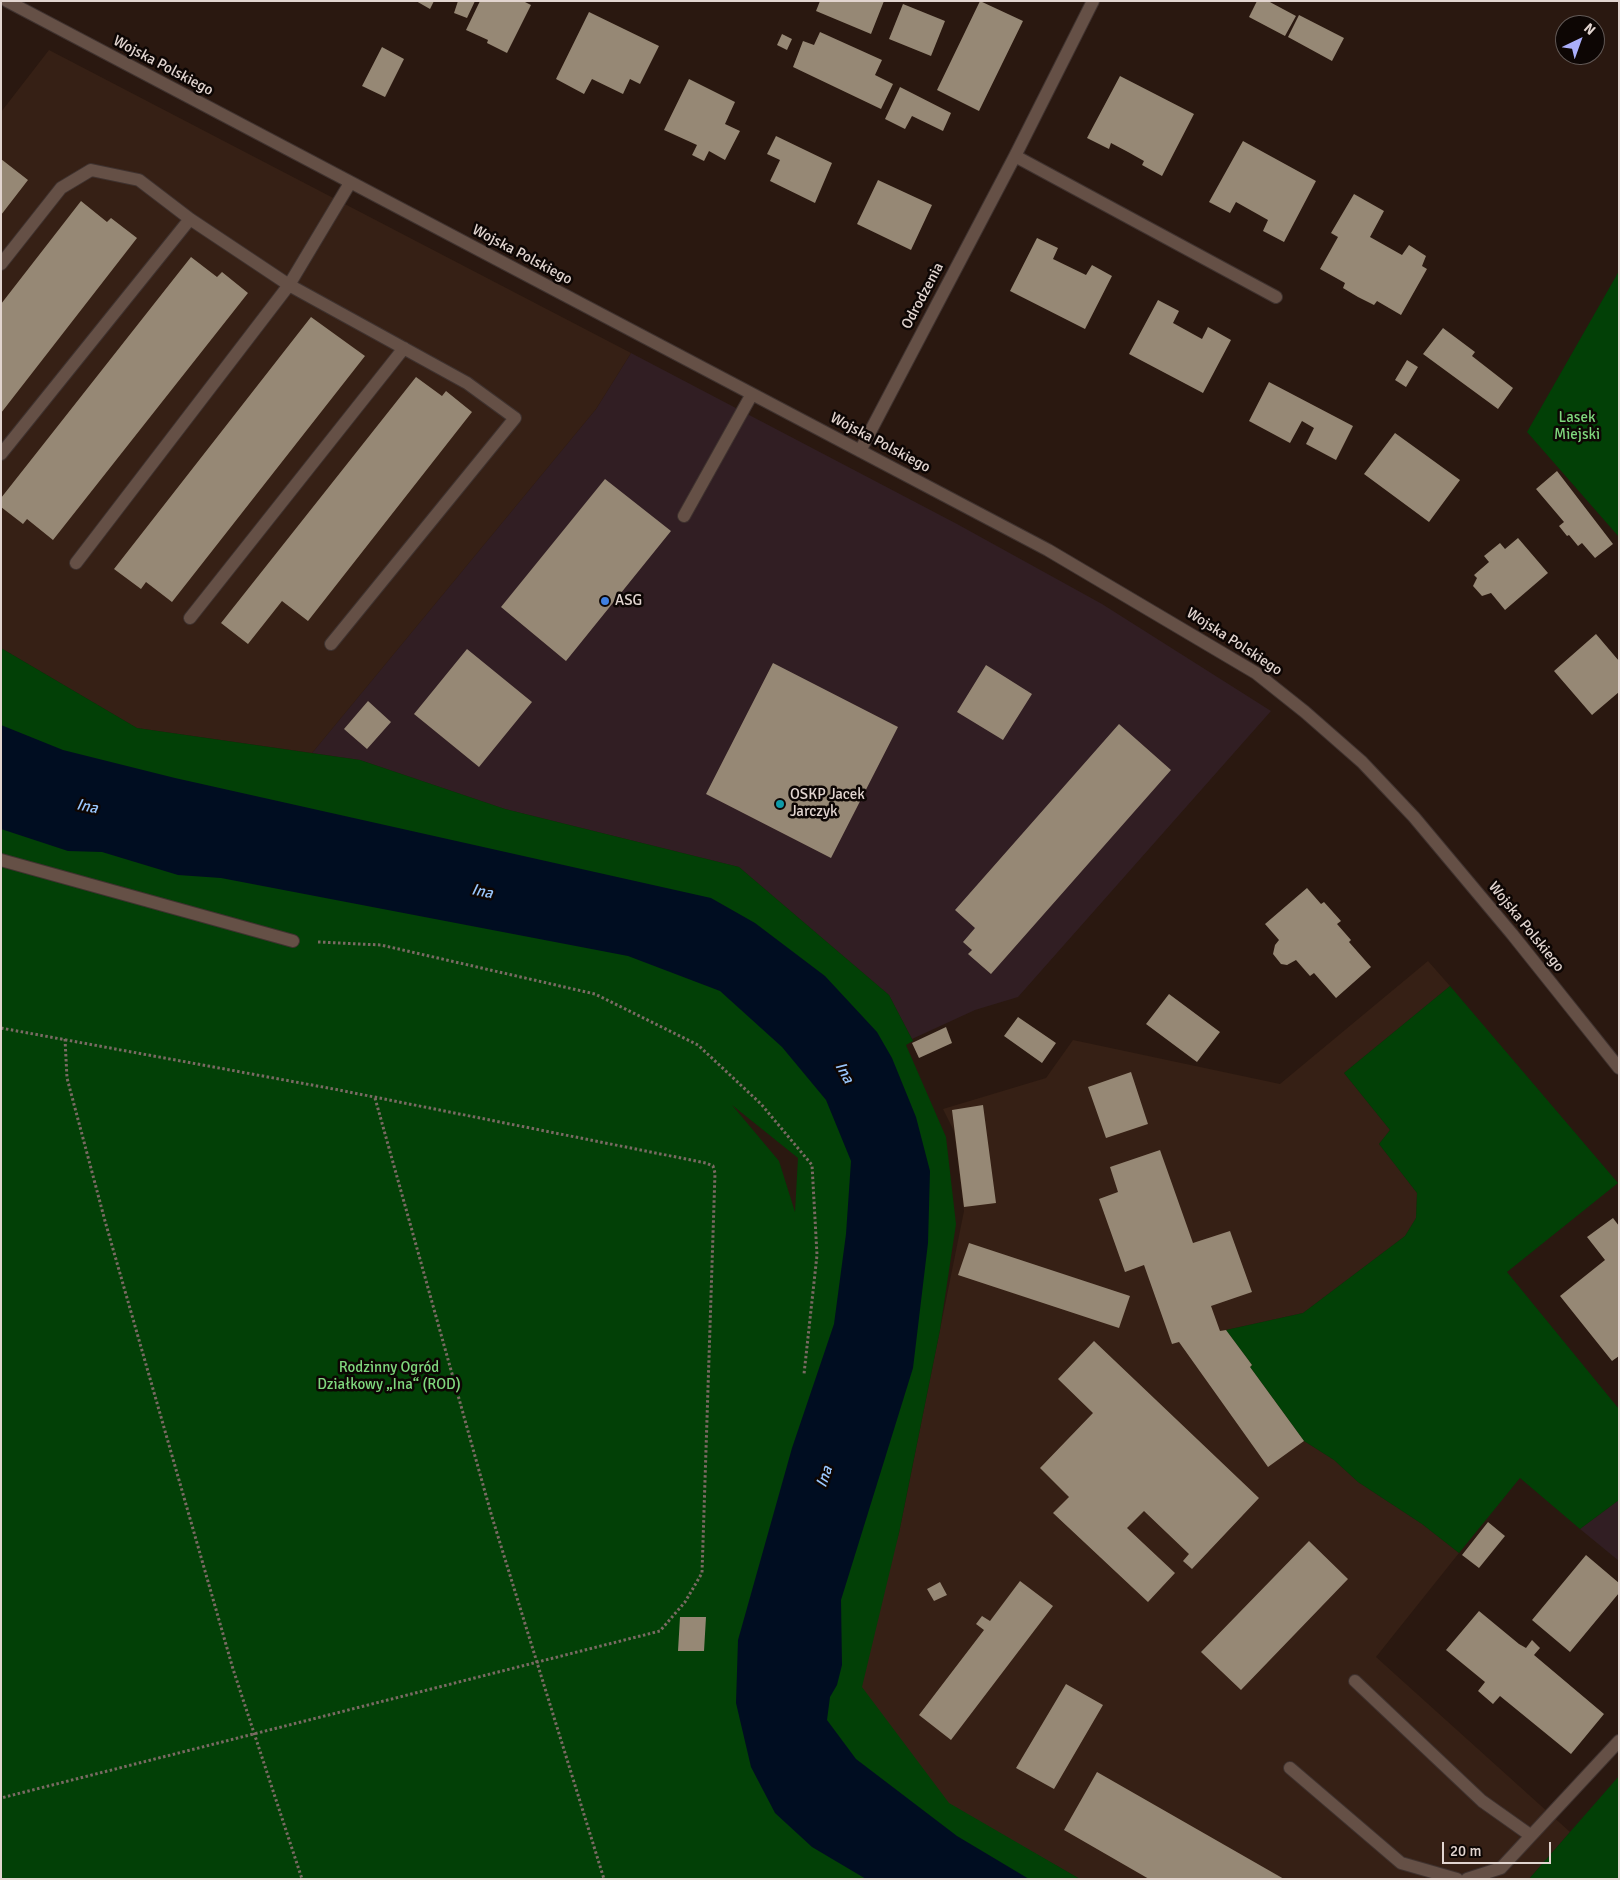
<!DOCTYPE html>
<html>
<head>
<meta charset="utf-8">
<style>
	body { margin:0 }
	#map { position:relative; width:1620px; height:1880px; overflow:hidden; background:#2a1810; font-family:Signika,sans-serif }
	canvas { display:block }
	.frame { position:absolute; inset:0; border:2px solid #e2d5d0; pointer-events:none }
	.north { position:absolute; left:1555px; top:15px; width:50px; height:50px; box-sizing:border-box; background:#0d0604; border:1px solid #625956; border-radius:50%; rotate:42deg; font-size:14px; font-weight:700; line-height:20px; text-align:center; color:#e2d5d0 }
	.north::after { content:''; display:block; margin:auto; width:18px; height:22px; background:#abaffb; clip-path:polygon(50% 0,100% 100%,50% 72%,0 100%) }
	.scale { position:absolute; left:1442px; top:1842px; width:109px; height:22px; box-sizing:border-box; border:2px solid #e2d5d0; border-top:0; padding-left:6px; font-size:15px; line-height:18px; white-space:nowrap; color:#e2d5d0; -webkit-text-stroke:4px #0d0604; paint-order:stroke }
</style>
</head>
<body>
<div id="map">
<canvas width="1620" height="1880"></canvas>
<div class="frame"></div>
<div class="north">N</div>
<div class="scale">20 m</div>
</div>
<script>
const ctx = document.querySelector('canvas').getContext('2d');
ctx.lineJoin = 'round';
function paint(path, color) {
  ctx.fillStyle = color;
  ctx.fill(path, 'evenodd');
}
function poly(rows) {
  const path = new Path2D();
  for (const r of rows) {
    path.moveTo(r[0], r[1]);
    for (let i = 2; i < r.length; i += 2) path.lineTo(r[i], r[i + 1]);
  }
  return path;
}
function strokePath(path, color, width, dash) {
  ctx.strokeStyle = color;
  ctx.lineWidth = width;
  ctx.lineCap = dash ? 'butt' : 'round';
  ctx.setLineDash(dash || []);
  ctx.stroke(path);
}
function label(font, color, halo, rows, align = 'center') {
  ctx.font = font + ' Signika,sans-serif';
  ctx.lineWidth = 5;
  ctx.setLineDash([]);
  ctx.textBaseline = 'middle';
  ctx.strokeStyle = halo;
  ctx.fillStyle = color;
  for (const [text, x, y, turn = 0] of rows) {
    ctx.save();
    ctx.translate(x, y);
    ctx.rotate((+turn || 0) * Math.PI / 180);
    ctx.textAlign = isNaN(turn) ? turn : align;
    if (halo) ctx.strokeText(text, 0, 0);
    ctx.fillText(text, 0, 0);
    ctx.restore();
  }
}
paint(poly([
	[631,353,957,524,1102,604,1271,711,1018,997,975,1010,912,1039,889,995,739,867,505,809,360,760,312,753,596,409],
	[1619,1500,1619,1561,1580,1529]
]), '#311e23');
paint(poly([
	[49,50,631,353,596,409,312,753,137,728,1,648,1,112],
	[1428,961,1450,986,1344,1073,1390,1130,1379,1144,1417,1193,1416,1218,1405,1236,1303,1313,1226,1330,1304,1441,1334,1460,1358,1482,1422,1524,1459,1553,1376,1657,1570,1832,1529,1879,1080,1879,943,1802,888,1752,857,1677,866,1636,899,1533,964,1211,954,1131,943,1109,1046,1078,1073,1040,1280,1084]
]), '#362015');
paint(poly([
	[1619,271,1619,537,1527,432],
	[1,648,137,728,360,760,505,809,739,867,889,995,913,1041,906,1045,946,1137,956,1224,940,1330,899,1533,862,1687,949,1803,1080,1879,1,1879],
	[732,1105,798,1158,795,1212,779,1161],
	[1450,986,1618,1183,1507,1272,1619,1409,1619,1500,1580,1529,1520,1478,1459,1553,1422,1524,1358,1482,1334,1460,1304,1441,1250,1367,1252,1365,1226,1330,1303,1313,1405,1236,1416,1218,1417,1193,1379,1144,1390,1130,1344,1073],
	[1619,1776,1619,1879,1529,1879,1570,1832]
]), '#024006');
paint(poly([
	[1,725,63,750,175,778,711,898,755,923,825,976,877,1032,892,1058,916,1117,930,1171,928,1243,913,1368,841,1600,842,1665,837,1685,830,1697,827,1720,856,1759,957,1836,1029,1879,866,1879,812,1847,775,1813,751,1767,736,1703,738,1640,792,1448,834,1324,846,1234,851,1161,826,1100,782,1047,720,991,628,956,221,878,178,875,102,852,68,851,1,829]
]), '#000d21');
paint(poly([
	[416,1,434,1,430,9],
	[458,1,475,1,467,18,454,13],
	[480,1,523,1,531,5,507,53,487,43,488,40,466,30],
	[820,1,884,1,871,34,816,11],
	[980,1,1023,21,979,111,937,90],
	[1257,1,1268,1,1296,16,1285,36,1249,17],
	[903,4,945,21,931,56,889,39],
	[589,12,659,46,640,84,630,79,623,94,592,79,584,94,556,79],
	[1299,15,1344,38,1332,61,1288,37],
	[820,32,882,60,875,75,893,84,881,109,793,67,803,41,814,45],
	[782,34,792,39,787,50,777,45],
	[382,47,404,59,385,97,362,86],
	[1120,76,1194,114,1162,176,1142,165,1144,161,1128,152,1111,143,1109,149,1087,138],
	[689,79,735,102,725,124,740,131,725,160,709,151,704,161,692,155,697,145,664,130],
	[900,87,951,113,943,131,912,116,905,129,885,119],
	[776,136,832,163,815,203,770,181,780,160,767,154],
	[1243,141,1316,181,1284,242,1263,231,1268,220,1236,202,1230,213,1209,202],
	[1,159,28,180,1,215],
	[878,180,932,205,911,250,857,224],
	[1354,194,1384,211,1370,237,1402,255,1409,245,1426,256,1422,266,1427,269,1401,315,1377,301,1374,305,1358,297,1343,288,1345,283,1320,269,1338,237,1331,233],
	[81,201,107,222,111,218,137,238,1,413,1,304],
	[1037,238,1058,248,1053,259,1086,275,1092,265,1112,276,1085,329,1010,291],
	[191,257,217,277,222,272,248,293,53,540,27,519,23,524,1,507,1,498],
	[1158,300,1179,311,1173,323,1202,339,1208,327,1231,340,1203,393,1129,354],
	[311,317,365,356,172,602,146,582,141,589,114,569],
	[1443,328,1475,352,1472,356,1513,388,1498,409,1423,354],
	[1407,360,1418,367,1406,387,1395,380],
	[416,377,442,396,446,391,472,412,308,621,282,601,248,644,221,623],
	[1269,382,1353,426,1336,460,1306,444,1314,428,1302,421,1290,443,1249,421],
	[1395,433,1460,480,1429,522,1364,474],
	[1557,471,1613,544,1595,558,1582,543,1578,546,1569,535,1567,536,1559,526,1564,522,1536,489],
	[605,479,671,531,566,661,501,607],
	[1518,538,1548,573,1505,610,1491,593,1482,596,1473,586,1477,578,1474,575,1489,562,1484,556,1500,543,1505,549],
	[1596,634,1619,661,1619,692,1592,715,1554,671],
	[467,649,532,702,479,767,414,714],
	[773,663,898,727,831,858,706,794],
	[986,665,1032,694,1003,740,957,712],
	[368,701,391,722,367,749,344,729],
	[1119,724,1171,770,991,974,968,954,972,950,963,942,975,928,955,910],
	[1307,888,1321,904,1324,902,1341,921,1337,924,1351,940,1349,942,1371,967,1336,998,1314,973,1310,976,1296,960,1287,965,1281,964,1273,954,1275,945,1279,940,1265,924],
	[1169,994,1220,1032,1197,1062,1146,1024],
	[1018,1017,1056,1043,1042,1063,1004,1036],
	[946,1027,952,1043,919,1058,912,1043],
	[1131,1072,1148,1124,1106,1138,1088,1087],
	[983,1105,996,1203,964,1207,952,1110],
	[1160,1150,1193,1243,1230,1231,1252,1292,1211,1306,1220,1331,1226,1330,1252,1365,1250,1367,1304,1441,1268,1467,1179,1342,1172,1344,1144,1265,1125,1272,1099,1199,1118,1192,1110,1167],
	[1613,1218,1619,1226,1619,1356,1612,1361,1560,1296,1605,1260,1587,1237],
	[969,1243,1130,1296,1119,1328,958,1275],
	[1094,1341,1259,1498,1192,1569,1183,1561,1189,1554,1144,1511,1127,1528,1175,1573,1148,1602,1053,1513,1069,1497,1040,1468,1093,1413,1058,1379],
	[1488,1522,1505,1536,1479,1568,1462,1555],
	[1309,1541,1348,1579,1241,1690,1201,1652],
	[1586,1555,1619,1583,1619,1593,1570,1652,1532,1620],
	[1020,1581,1053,1606,951,1740,919,1715,984,1630,976,1624,982,1616,990,1621],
	[940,1582,947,1595,934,1601,927,1589],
	[1479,1611,1519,1644,1526,1648,1532,1640,1540,1648,1534,1655,1604,1714,1571,1754,1500,1696,1493,1704,1478,1691,1485,1682,1446,1650],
	[680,1617,706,1617,704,1651,678,1651],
	[1066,1684,1103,1705,1054,1789,1016,1768],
	[1097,1772,1284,1879,1149,1879,1064,1830]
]), '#968875');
const minor = poly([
	[7,1,1048,550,1256,673,1305,712,1362,762,1414,817,1512,934,1619,1068],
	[1015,156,1276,297],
	[1,264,61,188,91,170,139,180,190,219,289,285,76,563],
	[860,451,1015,156,1093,1],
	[1,454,190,219],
	[684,516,752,394],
	[190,618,404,348],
	[331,644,515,418,467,383,289,285,350,183],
	[1,860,293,941],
	[1355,1681,1482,1801,1530,1835],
	[1290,1768,1401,1863,1457,1879],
	[1467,1879,1501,1868,1619,1741]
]);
strokePath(minor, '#3f322f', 14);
strokePath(poly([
	[318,942,381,945,595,994,698,1045,761,1104,812,1165,817,1255,804,1374],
	[1,1028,339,1090,706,1163,713,1166,715,1173,702,1573,685,1602,660,1631,1,1798],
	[65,1039,67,1078,105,1221,233,1669,302,1879],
	[375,1098,492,1517,604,1879]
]), '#7a6a63', 3, [2.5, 2.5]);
strokePath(minor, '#655046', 12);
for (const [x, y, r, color] of [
	[605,601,5,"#3f7fe0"],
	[780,804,5,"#0f9aa8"]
]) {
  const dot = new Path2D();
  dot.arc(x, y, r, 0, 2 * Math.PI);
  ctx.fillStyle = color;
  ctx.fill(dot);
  strokePath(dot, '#0d0604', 2);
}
label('15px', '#e2d5d0', '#0d0604', [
	["Wojska Polskiego",163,66,28],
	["Wojska Polskiego",522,255,28],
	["Odrodzenia",923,296,-62],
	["Wojska Polskiego",880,443,28],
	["Wojska Polskiego",1234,642,33],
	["Wojska Polskiego",1526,927,51]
]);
label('15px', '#7fd77d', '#0d0604', [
	["Lasek",1577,418],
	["Miejski",1577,435],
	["Rodzinny Ogród",389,1368],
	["Działkowy „Ina“ (ROD)",389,1385]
]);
label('15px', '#e2d5d0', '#0d0604', [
	["ASG",615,601],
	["OSKP Jacek",790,795],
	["Jarczyk",790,812]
], 'left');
label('italic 16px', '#9ac7fd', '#0d0604', [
	["Ina",87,807,11],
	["Ina",482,892,11],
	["Ina",844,1073,61],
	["Ina",825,1477,-71]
]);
</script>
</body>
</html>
